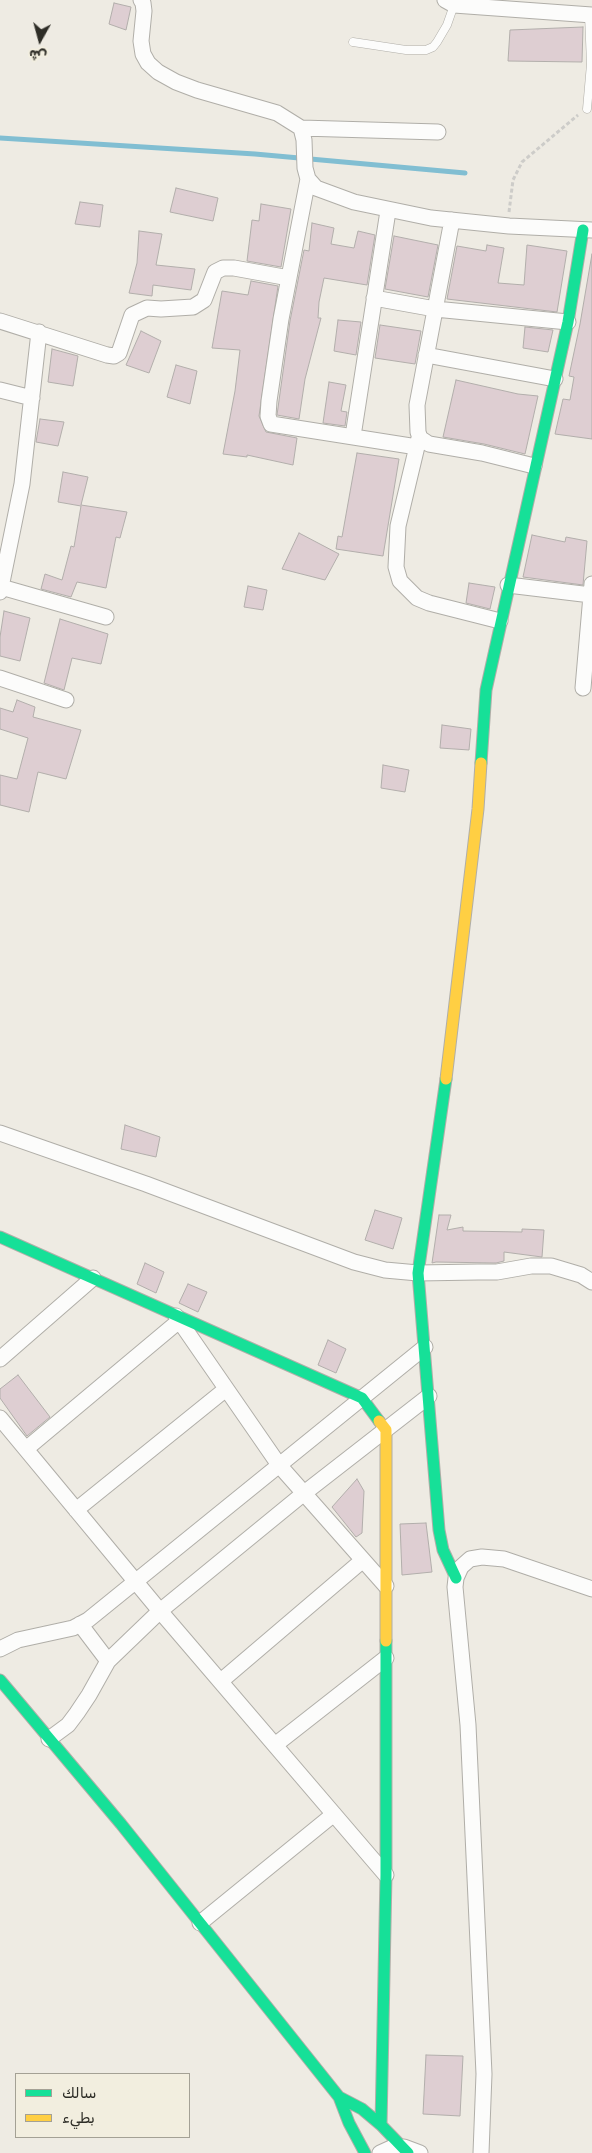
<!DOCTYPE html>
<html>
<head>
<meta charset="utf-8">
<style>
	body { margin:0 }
	#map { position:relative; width:592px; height:2153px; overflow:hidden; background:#eeebe3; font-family:Rubik,Cairo,sans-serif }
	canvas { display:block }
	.legend { position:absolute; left:15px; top:2073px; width:175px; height:65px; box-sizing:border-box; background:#f2eedf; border:1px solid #a4a195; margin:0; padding:6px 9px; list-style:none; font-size:15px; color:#2e2d27 }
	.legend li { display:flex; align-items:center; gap:10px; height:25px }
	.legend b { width:25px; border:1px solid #a4a195 }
	.north { position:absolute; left:15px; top:15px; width:50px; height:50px; -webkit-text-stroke:4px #f2eedf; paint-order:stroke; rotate:187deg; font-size:14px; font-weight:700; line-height:20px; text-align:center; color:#2e2d27 }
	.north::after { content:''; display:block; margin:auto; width:18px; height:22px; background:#2e2d27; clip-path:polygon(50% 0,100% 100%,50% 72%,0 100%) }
</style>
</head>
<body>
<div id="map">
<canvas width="592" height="2153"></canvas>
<ul class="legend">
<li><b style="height:6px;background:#16e098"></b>سالك</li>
<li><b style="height:6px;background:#ffcf43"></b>بطيء</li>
</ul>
<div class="north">ش</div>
</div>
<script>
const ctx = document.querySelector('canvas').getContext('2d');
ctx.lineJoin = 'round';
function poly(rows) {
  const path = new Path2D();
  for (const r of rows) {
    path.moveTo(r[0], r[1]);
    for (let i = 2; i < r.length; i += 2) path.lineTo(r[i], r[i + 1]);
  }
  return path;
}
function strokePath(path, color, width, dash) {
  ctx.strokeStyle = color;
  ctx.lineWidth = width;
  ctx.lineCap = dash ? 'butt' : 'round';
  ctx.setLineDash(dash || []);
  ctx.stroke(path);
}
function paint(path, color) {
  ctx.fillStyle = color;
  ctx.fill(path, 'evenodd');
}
strokePath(poly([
	[0,138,255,154,465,173]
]), '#81bed2', 5);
const building = poly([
	[114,3,131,7,126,30,109,24,114,3],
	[583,27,582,62,508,61,510,30,583,27],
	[176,188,218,198,213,221,170,212,176,188],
	[80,202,103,205,100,227,75,224,80,202],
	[261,204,291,209,281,267,247,261,252,220,259,221,261,204],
	[312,223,334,228,331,244,354,248,358,231,375,235,367,285,324,278,319,302,318,318,321,318,305,379,299,419,277,415,290,321,304,250,309,251,312,223],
	[139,231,162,234,156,265,195,269,191,290,153,285,152,296,129,293,137,263,139,231],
	[394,236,438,245,428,297,385,289,394,236],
	[487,245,504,248,498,283,524,285,527,245,567,251,557,312,447,299,457,246,486,251,487,245],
	[592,254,592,439,555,434,563,399,570,400,574,377,569,376,580,324,592,254],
	[251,281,278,286,259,416,266,432,297,438,293,465,247,455,247,457,223,454,235,391,240,350,212,348,222,291,248,295,251,281],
	[338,320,361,322,356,355,334,351,338,320],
	[380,325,421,331,415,364,375,358,380,325],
	[525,327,553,330,548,352,523,348,525,327],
	[141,331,161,341,149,373,126,365,141,331],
	[52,349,78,356,73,386,48,382,52,349],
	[176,365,197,371,190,404,167,397,176,365],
	[456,380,518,394,538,396,525,454,484,444,443,437,456,380],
	[329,382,346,385,341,411,347,412,345,426,323,423,329,382],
	[40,419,64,422,58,446,36,442,40,419],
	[357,453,399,459,383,556,336,549,338,536,342,537,357,453],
	[63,472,88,477,81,505,127,512,120,538,116,537,106,588,77,582,71,597,41,589,45,574,62,580,71,546,74,547,81,506,58,502,63,472],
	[299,533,339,554,325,580,282,569,299,533],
	[532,535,565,542,566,537,587,541,583,585,523,577,532,535],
	[469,583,495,587,490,609,466,603,469,583],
	[248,586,267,590,263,610,244,607,248,586],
	[4,611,30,618,20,661,0,656,0,637,4,611],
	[60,619,108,634,101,664,72,658,64,690,44,683,60,619],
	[17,700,35,707,33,717,81,730,66,779,38,772,29,812,0,805,0,775,17,779,28,738,0,729,0,708,13,712,17,700],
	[442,725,471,729,469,750,440,748,442,725],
	[383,765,409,770,405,792,381,788,383,765],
	[125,1125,160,1137,156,1157,121,1149,125,1125],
	[375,1210,402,1218,393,1249,365,1240,375,1210],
	[439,1215,451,1215,447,1230,463,1227,463,1231,522,1232,522,1229,544,1230,542,1257,504,1252,504,1261,496,1263,436,1262,432,1263,439,1215],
	[145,1263,164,1272,156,1293,137,1284,145,1263],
	[188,1284,207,1292,198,1312,179,1303,188,1284],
	[328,1340,346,1349,336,1373,318,1365,328,1340],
	[18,1375,50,1417,27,1436,0,1398,0,1389,18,1375],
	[357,1479,364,1491,362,1533,356,1537,332,1507,357,1479],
	[426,1523,432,1572,402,1575,400,1524,426,1523],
	[426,2055,463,2056,460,2116,423,2114,426,2055]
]);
paint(building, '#deced2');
strokePath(building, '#b2aeab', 1);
const lane = poly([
	[353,42,406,50,426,50,433,47,437,42,447,25,454,5],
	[587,109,591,64,589,15]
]);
const street = poly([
	[141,0,143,3,144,11,141,41,143,54,148,63,158,72,176,82,197,90,277,113,301,128,304,140,305,168,308,179,316,188,354,202,431,218,509,226,592,230],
	[445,0,454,5,592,15],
	[301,128,438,132],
	[308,179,281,319,269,401,268,416,271,424,417,447],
	[452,220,417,405,418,432,420,438,429,444,482,453,534,466],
	[374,298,435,309,568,322],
	[0,321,107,355,114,356,119,353,132,315,147,308,161,309,193,307,204,300,215,272,223,268,234,268,289,278],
	[426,355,555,379],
	[0,390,32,398],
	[353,436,388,211],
	[419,438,398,526,396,567,400,581,417,598,429,603,500,621],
	[508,585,591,595],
	[1,587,106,617],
	[0,592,22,484,39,332],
	[0,678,66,700],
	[583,688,592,584],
	[0,1133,146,1184,354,1262,385,1270,418,1273,478,1272,497,1272,531,1266,551,1266,581,1275,592,1282],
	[176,1316,279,1465,386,1586],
	[0,1359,93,1278],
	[0,1418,160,1611,386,1875],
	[26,1449,179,1321],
	[76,1510,226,1389],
	[80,1624,108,1661],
	[0,1649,18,1640,73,1628,88,1620,425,1347],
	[221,1681,363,1560],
	[49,1739,68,1725,77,1713,89,1695,108,1661,160,1611,303,1494,429,1396],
	[275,1745,386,1658],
	[200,1923,334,1814],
	[380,2153,391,2148,404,2147,420,2153],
	[481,2153,484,2074,468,1725,455,1587,456,1578,461,1567,470,1559,482,1557,504,1559,592,1589]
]);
const fast = poly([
	[481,763,486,690,568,322,583,230],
	[446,1079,418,1273,439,1530,443,1550,456,1578],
	[0,1237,362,1398,379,1421],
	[0,1680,121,1824,339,2097,349,2123,365,2153],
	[339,2097,362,2109,381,2125,408,2153],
	[381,2125,386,1875,386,1641]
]);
const slow = poly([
	[446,1079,478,809,481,763],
	[379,1421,386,1430,386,1641]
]);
strokePath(lane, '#b0aea8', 9);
strokePath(street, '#b0aea8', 17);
strokePath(fast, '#b0aea8', 13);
strokePath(slow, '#b0aea8', 13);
strokePath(poly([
	[509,212,513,180,522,162,578,115]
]), '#cdccc9', 3, [4, 2.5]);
strokePath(lane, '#fcfcfb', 8);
strokePath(street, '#fcfcfb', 15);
strokePath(fast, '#16e098', 11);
strokePath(slow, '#ffcf43', 11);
</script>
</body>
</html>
